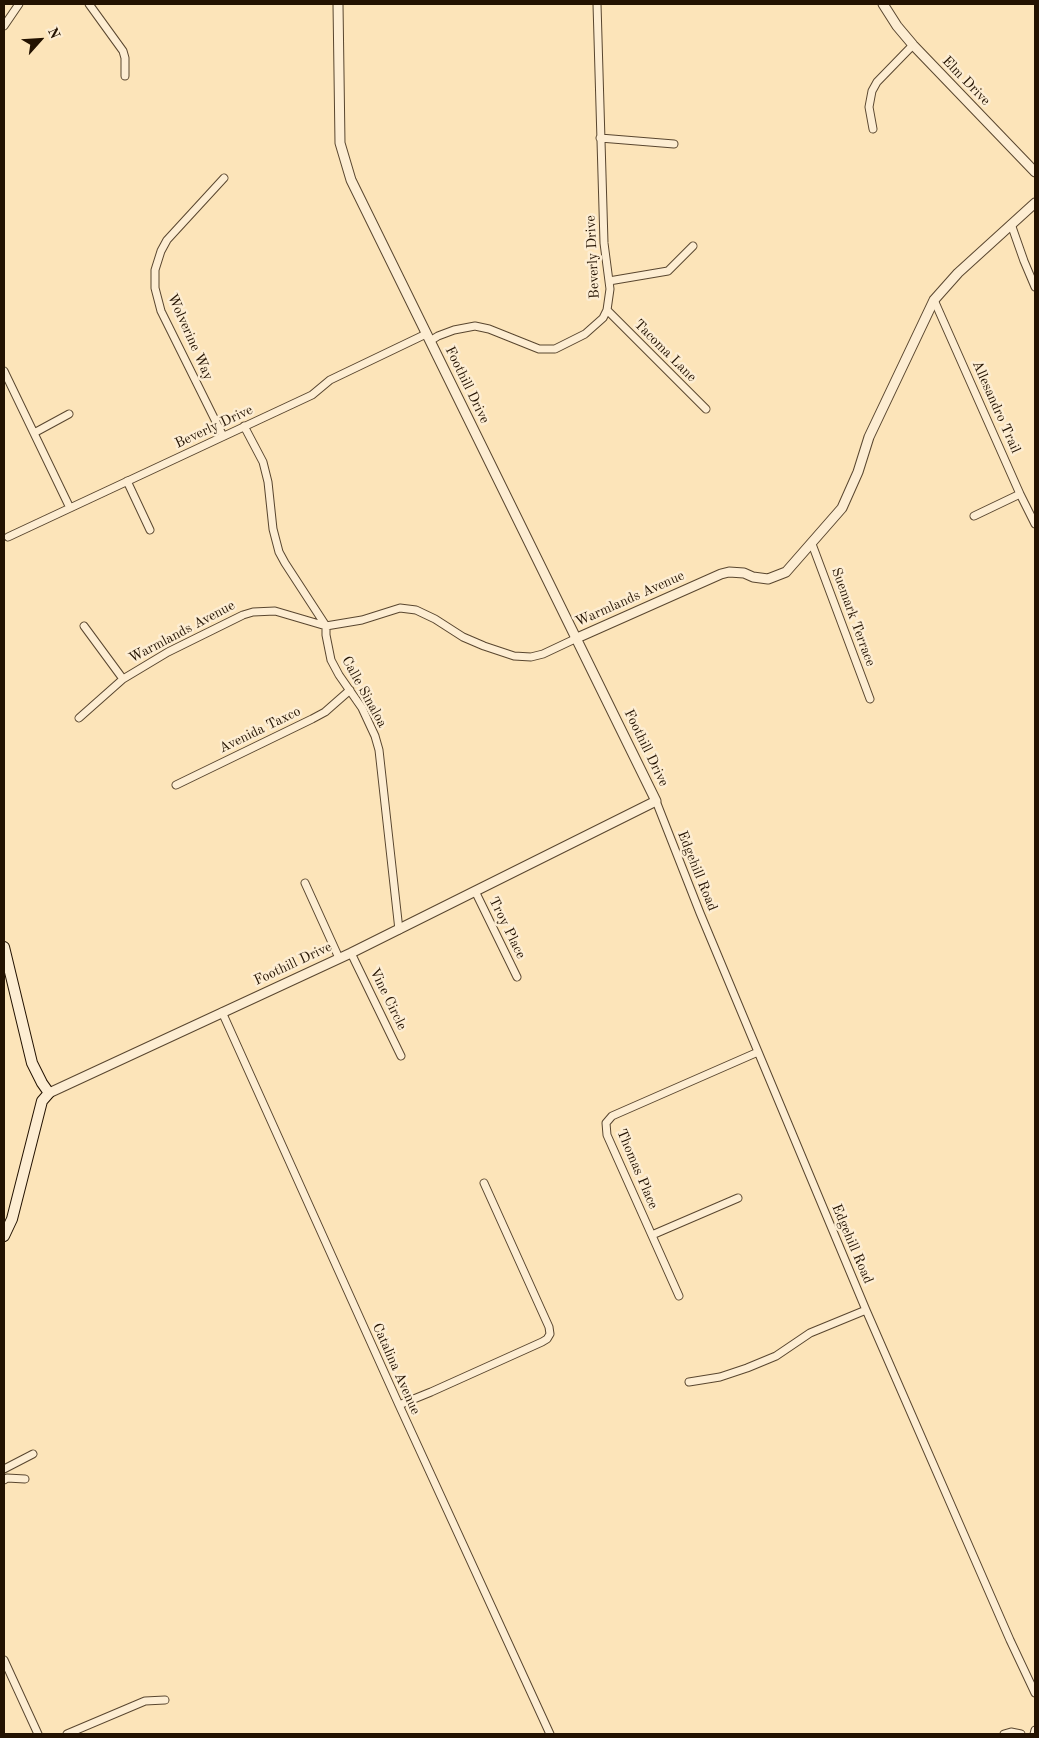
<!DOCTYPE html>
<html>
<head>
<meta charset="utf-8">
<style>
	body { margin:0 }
	#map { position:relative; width:1039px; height:1738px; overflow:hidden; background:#fce4b9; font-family:"Old Standard TT",serif }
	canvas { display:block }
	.frame { position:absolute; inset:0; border:5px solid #231201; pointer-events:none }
	.north { position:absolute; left:15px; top:15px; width:50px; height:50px; -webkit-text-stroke:4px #fdedd2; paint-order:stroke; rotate:64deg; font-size:14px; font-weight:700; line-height:20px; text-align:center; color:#231201 }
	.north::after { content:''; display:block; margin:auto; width:18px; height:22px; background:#231201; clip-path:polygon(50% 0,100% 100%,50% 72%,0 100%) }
</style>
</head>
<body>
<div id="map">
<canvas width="1039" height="1738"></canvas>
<div class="frame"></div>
<div class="north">N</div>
</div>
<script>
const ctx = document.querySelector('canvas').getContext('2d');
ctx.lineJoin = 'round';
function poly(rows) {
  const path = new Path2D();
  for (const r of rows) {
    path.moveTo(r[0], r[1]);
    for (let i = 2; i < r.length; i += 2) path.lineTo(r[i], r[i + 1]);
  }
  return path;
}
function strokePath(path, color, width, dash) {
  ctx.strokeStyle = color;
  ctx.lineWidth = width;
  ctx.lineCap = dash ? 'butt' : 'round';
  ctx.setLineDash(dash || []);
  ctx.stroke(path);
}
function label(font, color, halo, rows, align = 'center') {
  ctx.font = font + ' "Old Standard TT",serif';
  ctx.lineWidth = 5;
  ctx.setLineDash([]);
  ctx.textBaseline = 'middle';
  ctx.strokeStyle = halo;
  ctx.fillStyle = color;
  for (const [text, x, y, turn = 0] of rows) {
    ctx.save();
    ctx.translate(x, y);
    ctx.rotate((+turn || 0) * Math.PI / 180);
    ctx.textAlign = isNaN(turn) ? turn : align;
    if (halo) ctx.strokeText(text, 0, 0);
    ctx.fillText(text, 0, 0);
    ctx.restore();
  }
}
const minor = poly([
	[89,4,123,51,125,58,125,76],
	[4,26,19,4],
	[873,129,869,107,872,91,877,82,913,45],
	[600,138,674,144],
	[1011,224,1024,261,1035,287],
	[609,281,668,271,693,246],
	[934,300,1020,494,1035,524],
	[607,310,706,409],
	[430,341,438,336,454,330,475,326,489,329,539,349,555,349,585,334,603,318,607,310,610,289,604,243,597,4],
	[4,371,70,508],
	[244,426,263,462,268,482,273,529,279,552,285,563,326,626,326,635,331,660,339,675,362,708,375,736,379,750,399,930],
	[34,433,69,414],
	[223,436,161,311,155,288,155,270,161,251,167,240,224,178],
	[127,481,150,530],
	[974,516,1020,494],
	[8,537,312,395,330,380,426,334],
	[812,544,870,699],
	[84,626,123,679],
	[79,718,123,679,168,652,243,615,253,612,275,611,326,626,362,620,400,608,416,610,435,619,463,637,484,646,514,656,531,657,543,654,577,638],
	[176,785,312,719,325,712,350,690],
	[656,801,700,913,866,1310,1010,1640,1035,1693],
	[305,883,339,958],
	[475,891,517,977],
	[351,953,401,1056],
	[222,1012,399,1405,550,1734],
	[652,1235,738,1198],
	[679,1296,607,1135,606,1123,612,1116,758,1052],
	[689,1382,720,1377,747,1368,776,1356,810,1333,866,1310],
	[399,1405,431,1392,542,1342,547,1339,550,1334,549,1327,484,1183],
	[4,1469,33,1454],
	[4,1480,7,1478,25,1479],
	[4,1660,38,1734],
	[67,1734,145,1701,165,1700],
	[1004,1734,1011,1732,1021,1734],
	[1034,1734,1035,1730]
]);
const tertiary = poly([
	[883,4,897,26,913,45,1035,172],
	[577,638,721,574,729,572,744,573,753,577,768,579,786,572,842,508,858,472,869,437,934,300,958,273,1035,203],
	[49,1093,351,953,656,801,351,180,340,143,338,4]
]);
const secondary = poly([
	[4,947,32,1063,42,1083,49,1093,42,1101,12,1219,4,1236]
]);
strokePath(minor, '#59462f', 9);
strokePath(tertiary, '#59462f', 11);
strokePath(secondary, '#231201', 12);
strokePath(minor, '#fdedd2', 7);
strokePath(tertiary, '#fdedd2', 9);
strokePath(secondary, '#fdedd2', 10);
label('14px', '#231201', '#fdedd2', [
	["Elm Drive",966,81,46],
	["Beverly Drive",593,257,-93],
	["Wolverine Way",190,337,66],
	["Tacoma Lane",665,351,45],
	["Foothill Drive",467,385,64],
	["Allesandro Trail",996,407,66],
	["Beverly Drive",214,427,-25],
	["Warmlands Avenue",630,599,-24],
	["Suemark Terrace",853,617,70],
	["Warmlands Avenue",182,632,-28],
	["Calle Sinaloa",364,692,61],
	["Avenida Taxco",260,730,-26],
	["Foothill Drive",646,748,64],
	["Edgehill Road",697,871,68],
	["Troy Place",507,928,64],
	["Foothill Drive",293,964,-25],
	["Vine Circle",388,999,64],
	["Thomas Place",637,1169,67],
	["Edgehill Road",852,1244,67],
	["Catalina Avenue",396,1369,66]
]);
</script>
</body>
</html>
